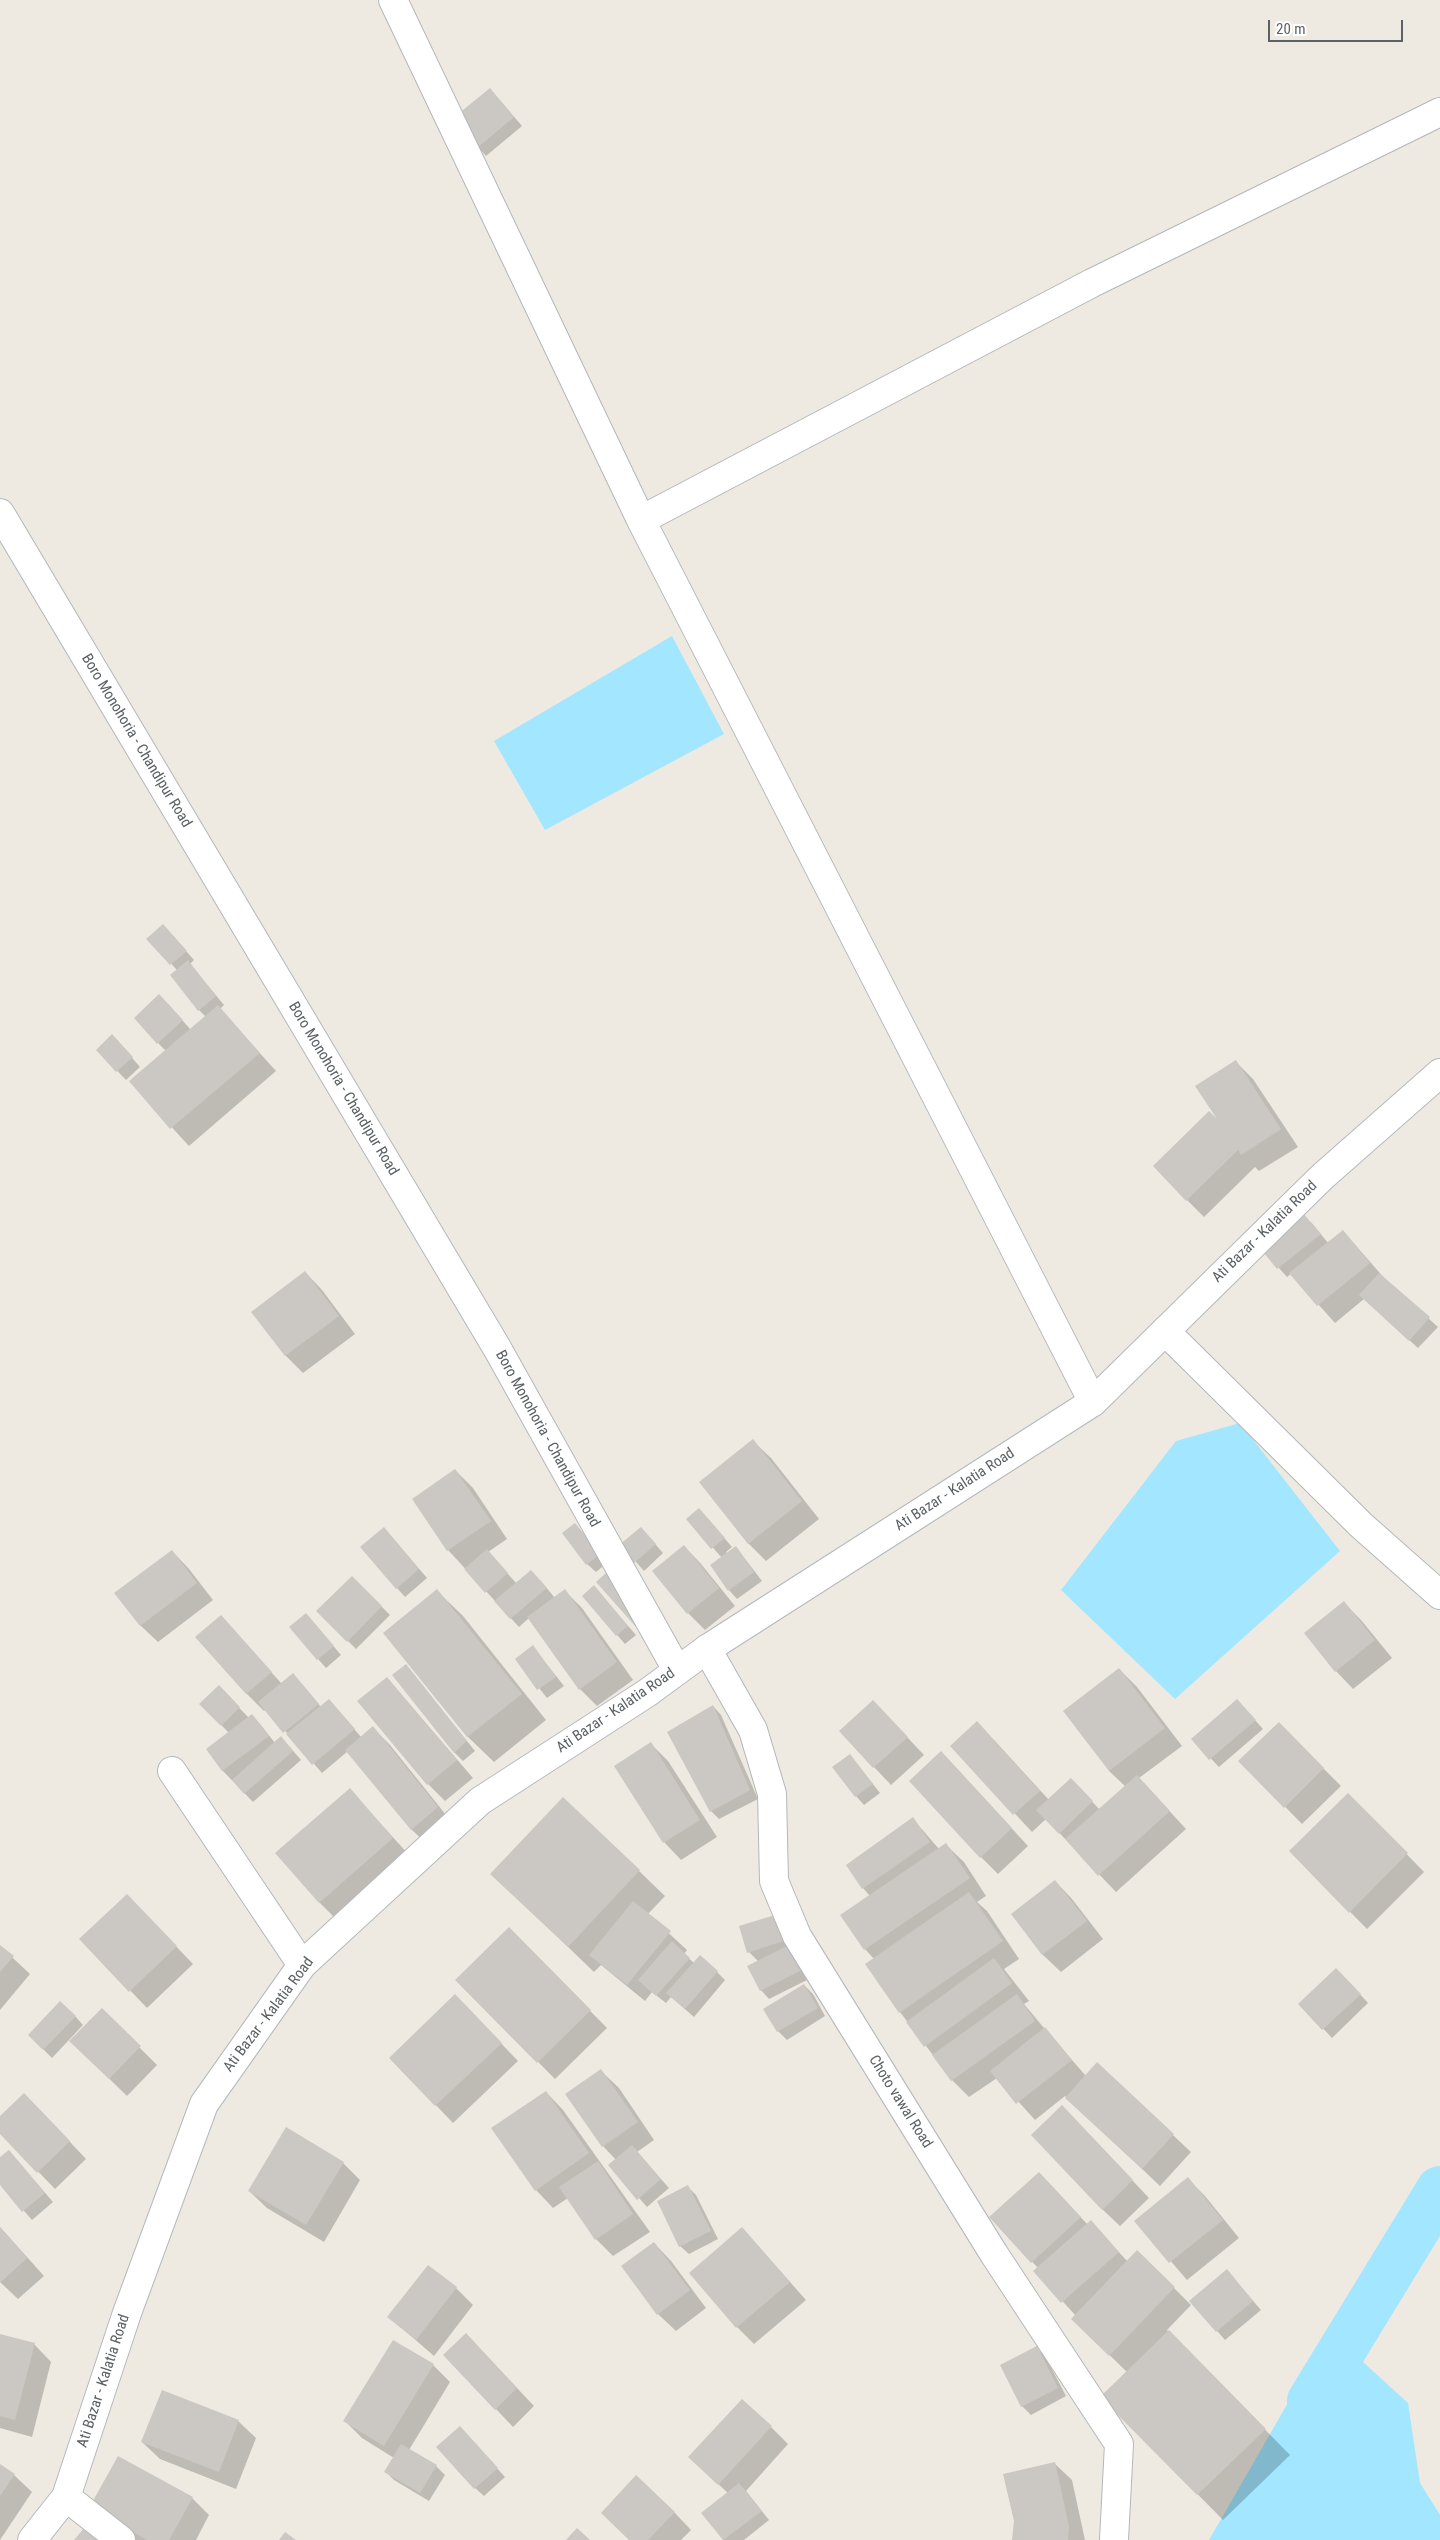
<!DOCTYPE html>
<html>
<head>
<meta charset="utf-8">
<style>
	body { margin:0 }
	#map { position:relative; width:1440px; height:2540px; overflow:hidden; background:#eeeae2; font-family:"Roboto Condensed",sans-serif }
	canvas { display:block }
	.scale { position:absolute; left:1268px; top:20px; width:135px; height:22px; box-sizing:border-box; border:2px solid #5b6164; border-top:0; padding-left:6px; font-size:15px; line-height:18px; white-space:nowrap; color:#5b6164; -webkit-text-stroke:4px #fff; paint-order:stroke }
</style>
</head>
<body>
<div id="map">
<canvas width="1440" height="2540"></canvas>
<div class="scale">20 m</div>
</div>
<script>
const ctx = document.querySelector('canvas').getContext('2d');
ctx.lineJoin = 'round';
function paint(path, color) {
  ctx.fillStyle = color;
  ctx.fill(path, 'evenodd');
}
function poly(rows) {
  const path = new Path2D();
  for (const r of rows) {
    path.moveTo(r[0], r[1]);
    for (let i = 2; i < r.length; i += 2) path.lineTo(r[i], r[i + 1]);
  }
  return path;
}
function strokePath(path, color, width, dash) {
  ctx.strokeStyle = color;
  ctx.lineWidth = width;
  ctx.lineCap = dash ? 'butt' : 'round';
  ctx.setLineDash(dash || []);
  ctx.stroke(path);
}
function label(font, color, halo, rows, align = 'center') {
  ctx.font = font + ' "Roboto Condensed",sans-serif';
  ctx.lineWidth = 4.5;
  ctx.setLineDash([]);
  ctx.textBaseline = 'middle';
  ctx.strokeStyle = halo;
  ctx.fillStyle = color;
  for (const [text, x, y, turn = 0] of rows) {
    ctx.save();
    ctx.translate(x, y);
    ctx.rotate((+turn || 0) * Math.PI / 180);
    ctx.textAlign = isNaN(turn) ? turn : align;
    if (halo) ctx.strokeText(text, 0, 0);
    ctx.fillText(text, 0, 0);
    ctx.restore();
  }
}
paint(poly([
	[672,636,724,734,545,830,494,741],
	[1240,1423,1340,1551,1175,1699,1061,1590,1176,1441],
	[1341,2342,1408,2403,1420,2483,1440,2515,1440,2540,1209,2540,1293,2394]
]), '#a2e6ff');
paint(poly([
	[498,98,522,126,486,156,478,147],
	[171,934,194,960,190,964,224,1005,220,1009,276,1071,189,1146,130,1082,166,1051,158,1043,168,1004,191,1030,206,1017,199,1010,177,970,148,939],
	[120,1044,140,1067,126,1080,97,1050],
	[1236,1062,1253,1079,1298,1147,1259,1171,1255,1167,1204,1217,1187,1200,1219,1122],
	[1311,1222,1328,1243,1343,1231,1386,1280,1438,1327,1418,1348,1364,1299,1335,1323,1291,1274,1287,1277,1261,1248],
	[305,1272,322,1290,355,1334,303,1373,286,1356,253,1312],
	[753,1441,771,1458,819,1519,766,1561,748,1543],
	[455,1470,473,1488,507,1539,488,1552,517,1584,540,1580,555,1598,565,1591,582,1608,633,1680,597,1706,580,1689,529,1618,519,1627,448,1550],
	[707,1518,732,1547,726,1552,728,1554,736,1547,762,1581,737,1599,729,1590,722,1558,688,1519],
	[575,1525,607,1563,596,1572,587,1564],
	[384,1528,427,1578,405,1597,397,1588],
	[649,1537,663,1553,644,1571,621,1545],
	[684,1546,701,1564,735,1606,705,1630,688,1613],
	[172,1551,189,1569,213,1600,158,1642,140,1625],
	[352,1577,390,1615,356,1649,318,1611],
	[594,1587,636,1635,625,1644,583,1596],
	[437,1591,463,1616,546,1720,494,1762,468,1737,384,1633],
	[1344,1603,1361,1620,1392,1658,1353,1689,1336,1671],
	[306,1614,341,1655,326,1668,318,1659],
	[221,1617,282,1684,293,1675,321,1707,337,1709,361,1737,373,1728,390,1745,454,1825,429,1846,411,1829,348,1751,322,1773,266,1709,264,1711,247,1694,197,1638],
	[533,1647,564,1686,547,1698,517,1660],
	[406,1666,475,1751,463,1761,454,1752],
	[1119,1669,1137,1687,1182,1746,1139,1778,1186,1829,1116,1892,1046,1819,1032,1832,952,1746,994,1740,1049,1800,1071,1779,1100,1810,1126,1787,1109,1771],
	[387,1678,473,1778,445,1801,428,1784],
	[219,1687,249,1718,252,1715,260,1724,275,1743,289,1746,301,1760,253,1802,223,1771,207,1750,229,1733,201,1704],
	[873,1701,924,1755,891,1785,841,1732],
	[713,1706,721,1715,758,1799,719,1819,711,1811],
	[1245,1709,1263,1729,1219,1767,1192,1739],
	[1279,1724,1341,1786,1302,1824,1240,1761],
	[651,1744,668,1761,717,1837,681,1860,664,1842,616,1766],
	[850,1755,880,1793,864,1805,856,1796],
	[958,1770,1028,1846,998,1874,981,1857],
	[350,1790,410,1856,337,1920,319,1902],
	[1348,1794,1424,1872,1367,1929,1290,1851],
	[563,1798,665,1896,648,1914,687,1950,684,1954,694,1963,717,1972,725,1980,694,2017,671,1997,666,2003,652,1992,645,2001,601,1965,594,1972,518,1899],
	[913,1819,939,1849,946,1845,964,1862,986,1896,977,1902,987,1911,1019,1959,1004,1969,1029,2001,1024,2004,1044,2028,1086,2076,1097,2064,1191,2152,1160,2186,1065,2096,1035,2120,997,2078,969,2097,952,2080,900,2012,874,1959,865,1949,842,1915,870,1896,863,1888],
	[1055,1881,1072,1899,1103,1939,1061,1972,1043,1955,1013,1914],
	[144,1913,193,1964,147,2008,81,1939],
	[783,1925,809,1979,769,1999,761,1990,759,1962,749,1952],
	[509,1929,607,2028,555,2079,457,1980],
	[0,1946,30,1974,0,2010],
	[1345,1978,1368,2003,1332,2038,1300,2004],
	[804,1985,813,1994,825,2016,787,2040,778,2031],
	[102,2010,157,2065,127,2096,71,2041],
	[472,2013,518,2061,453,2123,391,2058],
	[75,2016,83,2025,52,2058,29,2035],
	[601,2071,619,2088,654,2140,637,2152,669,2188,647,2207,610,2165,616,2160,603,2146],
	[546,2092,563,2110,650,2232,613,2256,596,2239,568,2198,553,2208,536,2190,493,2129],
	[42,2112,86,2159,55,2189,0,2132,0,2118],
	[1079,2124,1149,2198,1120,2226,1102,2209],
	[0,2159,17,2160,53,2202,32,2220,0,2183],
	[343,2163,360,2180,324,2242,267,2208,249,2191],
	[1188,2179,1205,2196,1239,2238,1187,2280,1136,2221],
	[687,2186,696,2195,718,2239,689,2254,680,2246],
	[1056,2191,1088,2225,1091,2222,1128,2262,1174,2288,1191,2305,1167,2330,1290,2455,1223,2520,1102,2397,1127,2372,1090,2336,1076,2316,1035,2271,1038,2268,991,2217],
	[0,2227,44,2276,18,2299,0,2282],
	[742,2228,806,2300,754,2344,737,2327],
	[654,2243,671,2261,706,2308,676,2331,658,2314],
	[1235,2280,1261,2310,1225,2340,1191,2301],
	[456,2288,473,2305,434,2356,389,2317],
	[0,2335,34,2344,51,2362,32,2437,0,2428],
	[1036,2348,1045,2356,1066,2396,1031,2415,1022,2406],
	[483,2352,534,2406,513,2427,496,2409],
	[433,2365,450,2382,409,2450,436,2466,445,2475,429,2501,394,2480,386,2472,394,2458,362,2438,345,2421],
	[238,2421,256,2438,236,2489,160,2459,142,2442],
	[771,2427,788,2444,746,2491,769,2520,744,2540,724,2540,703,2514,728,2493,707,2474],
	[468,2436,505,2477,484,2496,475,2488],
	[1054,2463,1072,2480,1085,2540,1013,2540],
	[0,2465,14,2475,32,2492,0,2540],
	[192,2498,209,2515,196,2540,134,2540,108,2525],
	[674,2512,691,2530,681,2540,630,2540]
]), '#0003');
strokePath(poly([
	[1311,2401,1440,2190]
]), '#a2e6ff', 48);
paint(poly([
	[490,88,514,117,477,148,452,119],
	[163,924,187,951,170,965,146,939],
	[188,960,216,996,198,1011,170,975],
	[159,994,183,1020,157,1044,134,1018],
	[218,1005,260,1053,170,1129,129,1081],
	[112,1034,133,1057,116,1072,96,1050],
	[1236,1060,1281,1129,1241,1155,1238,1150,1186,1201,1153,1166,1209,1111,1217,1119,1195,1086],
	[1302,1212,1321,1234,1277,1269,1259,1247],
	[1343,1230,1370,1263,1317,1306,1289,1273],
	[305,1271,339,1316,285,1356,251,1312],
	[1379,1273,1430,1317,1409,1341,1359,1295],
	[753,1439,802,1501,748,1544,699,1482],
	[455,1469,491,1521,447,1551,412,1499],
	[699,1508,725,1538,711,1549,686,1519],
	[575,1523,600,1554,586,1565,562,1533],
	[384,1527,419,1569,396,1589,360,1547],
	[641,1527,656,1544,634,1563,619,1545],
	[684,1545,719,1588,687,1614,652,1571],
	[736,1546,754,1572,728,1591,710,1565],
	[487,1549,508,1573,485,1593,464,1569],
	[172,1550,197,1583,140,1626,114,1593],
	[531,1570,547,1588,510,1619,494,1601],
	[606,1573,646,1618,636,1627,596,1582],
	[352,1576,382,1606,347,1642,316,1611],
	[594,1585,628,1626,616,1636,582,1596],
	[437,1589,522,1694,467,1737,383,1633],
	[565,1589,617,1662,579,1690,527,1617],
	[1344,1601,1375,1640,1335,1672,1304,1633],
	[306,1613,334,1646,317,1660,289,1627],
	[221,1615,272,1672,246,1694,195,1637],
	[533,1645,556,1677,537,1690,515,1659],
	[406,1664,467,1741,454,1753,392,1675],
	[1119,1668,1165,1728,1109,1771,1063,1711],
	[293,1673,319,1704,283,1733,258,1702],
	[387,1677,457,1760,427,1785,357,1701],
	[219,1685,240,1707,221,1726,199,1704],
	[329,1699,355,1729,312,1765,286,1734],
	[1237,1699,1256,1720,1209,1760,1191,1739],
	[873,1700,908,1737,873,1768,839,1731],
	[713,1705,750,1790,710,1812,667,1732],
	[252,1714,269,1736,222,1771,206,1749],
	[977,1721,1040,1791,1013,1815,950,1746],
	[1279,1722,1324,1768,1284,1808,1238,1761],
	[373,1726,438,1807,411,1830,345,1750],
	[281,1736,293,1751,244,1794,232,1780],
	[651,1742,700,1820,663,1843,614,1766],
	[941,1751,1012,1828,980,1858,909,1781],
	[850,1754,873,1784,855,1797,832,1767],
	[1137,1775,1170,1811,1098,1876,1065,1839],
	[1071,1778,1093,1801,1059,1834,1036,1810],
	[350,1788,393,1838,319,1903,275,1853],
	[1348,1793,1408,1853,1349,1913,1289,1851],
	[563,1797,640,1870,568,1947,490,1874],
	[913,1817,930,1842,862,1889,846,1865],
	[946,1843,970,1878,864,1950,840,1915],
	[1055,1880,1087,1921,1042,1955,1011,1914],
	[969,1892,1003,1941,899,2013,865,1964],
	[127,1894,177,1946,129,1992,79,1939],
	[633,1901,671,1931,627,1985,589,1955],
	[775,1915,783,1941,747,1953,739,1926],
	[509,1927,591,2010,537,2063,455,1980],
	[672,1941,690,1958,656,1996,638,1980],
	[0,1945,14,1956,0,1972],
	[789,1945,802,1970,760,1991,747,1966],
	[700,1955,718,1971,685,2009,666,1993],
	[994,1958,1012,1983,924,2047,906,2022],
	[1336,1968,1361,1994,1322,2030,1298,2004],
	[804,1984,818,2008,777,2032,763,2009],
	[455,1994,502,2043,435,2106,389,2058],
	[1017,1994,1035,2021,951,2081,932,2055],
	[60,2001,76,2016,43,2050,28,2035],
	[102,2008,141,2046,109,2079,69,2041],
	[1045,2027,1072,2060,1016,2104,990,2071],
	[1097,2062,1174,2134,1142,2169,1065,2098],
	[601,2069,638,2122,602,2147,565,2094],
	[546,2091,589,2153,535,2191,491,2128],
	[24,2093,70,2141,37,2173,0,2134,0,2116],
	[1062,2105,1133,2180,1102,2210,1031,2135],
	[286,2127,344,2162,306,2225,248,2191],
	[632,2145,661,2179,637,2200,608,2165],
	[9,2150,45,2193,22,2212,0,2185,0,2157],
	[598,2161,633,2214,595,2240,559,2187],
	[1039,2172,1081,2217,1031,2263,989,2217],
	[1188,2177,1223,2220,1169,2263,1134,2221],
	[688,2185,711,2231,679,2247,657,2201],
	[1091,2220,1119,2252,1061,2303,1033,2271],
	[0,2227,27,2258,0,2283],
	[742,2227,790,2282,736,2328,689,2273],
	[654,2242,690,2290,657,2315,621,2266],
	[1137,2250,1175,2287,1109,2356,1071,2319],
	[428,2265,457,2287,416,2340,387,2317],
	[1227,2269,1253,2301,1216,2332,1189,2301],
	[1169,2330,1266,2429,1197,2495,1100,2397],
	[466,2333,517,2388,495,2410,443,2355],
	[0,2334,35,2343,15,2420,0,2416],
	[393,2340,434,2364,384,2446,343,2421],
	[1037,2346,1058,2388,1021,2407,1000,2365],
	[162,2390,239,2420,219,2472,141,2442],
	[742,2399,772,2426,718,2485,688,2457],
	[460,2426,498,2468,474,2489,436,2447],
	[401,2444,437,2465,420,2493,384,2472],
	[118,2456,193,2497,169,2540,147,2540,89,2508],
	[1055,2462,1069,2526,1068,2540,1012,2540,1014,2521,1003,2474],
	[0,2464,15,2474,0,2496],
	[636,2475,675,2512,648,2540,629,2540,601,2513],
	[739,2483,762,2511,723,2540,701,2513],
	[85,2527,101,2540,74,2540],
	[577,2528,590,2540,566,2540],
	[285,2532,296,2540,279,2540]
]), '#cbc7c2');
const minor = poly([
	[393,0,641,520,1093,1402],
	[0,513,497,1348,677,1670],
	[641,520,1092,283,1440,112],
	[1165,1331,1361,1525,1440,1595],
	[707,1649,753,1730,772,1794,774,1881,797,1936,994,2254,1119,2444,1114,2540],
	[172,1771,302,1965],
	[66,2497,121,2540]
]);
const secondary = poly([
	[32,2540,66,2497,127,2313,204,2104,302,1965,480,1801,647,1693,707,1649,1093,1402,1322,1177,1440,1073]
]);
strokePath(minor, '#b3b7bb', 30);
strokePath(secondary, '#b4b9be', 30);
strokePath(minor, '#fff', 28);
strokePath(secondary, '#fff', 28);
label('15px', '#5b6164', '#fff', [
	["Boro Monohoria - Chandipur Road",136,741,59],
	["Boro Monohoria - Chandipur Road",343,1089,59],
	["Ati Bazar - Kalatia Road",1265,1232,-44],
	["Boro Monohoria - Chandipur Road",547,1439,61],
	["Ati Bazar - Kalatia Road",955,1490,-33],
	["Ati Bazar - Kalatia Road",616,1711,-34],
	["Ati Bazar - Kalatia Road",269,2015,-53],
	["Choto vawal Road",900,2102,58],
	["Ati Bazar - Kalatia Road",104,2381,-72]
]);
</script>
</body>
</html>
